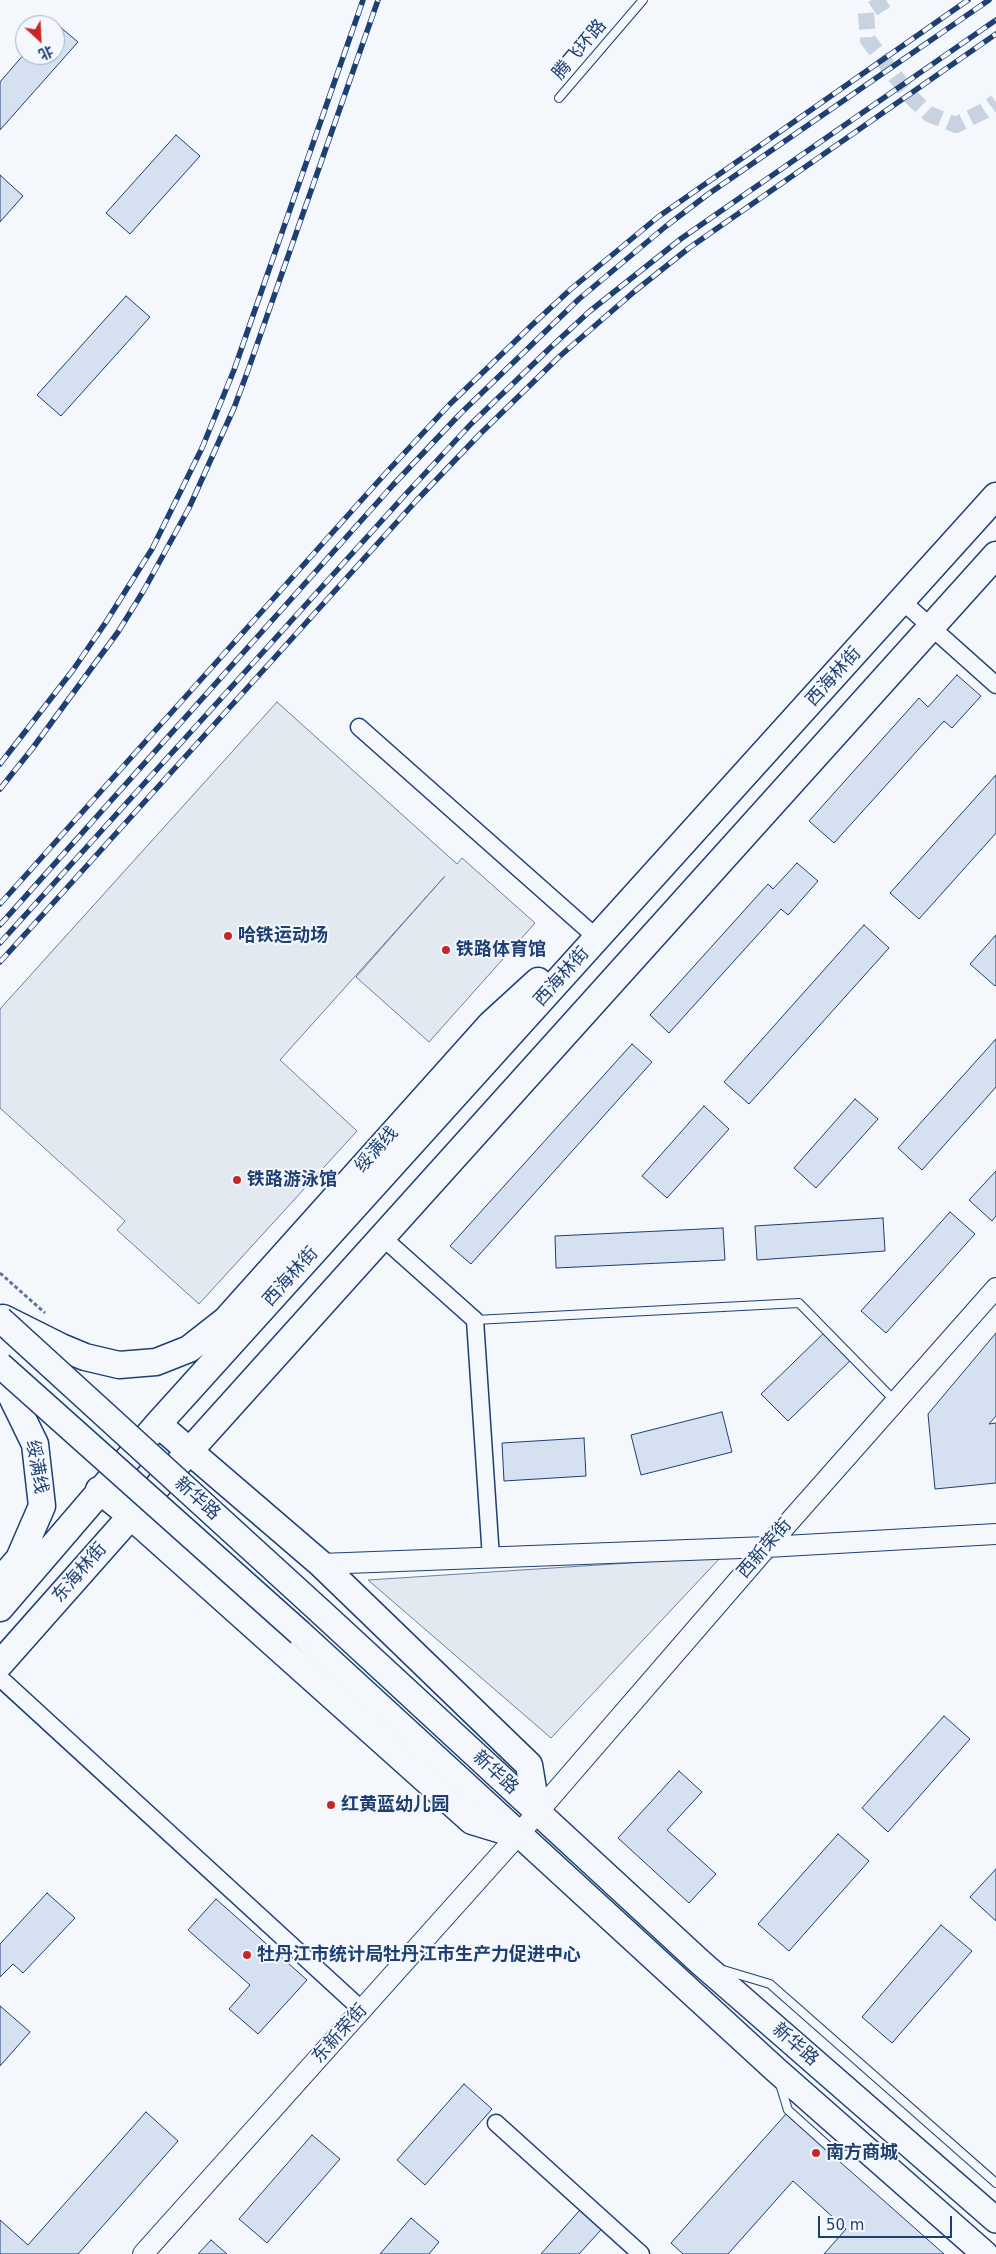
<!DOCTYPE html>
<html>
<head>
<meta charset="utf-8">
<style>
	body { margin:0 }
	#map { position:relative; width:996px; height:2254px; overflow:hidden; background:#f4f7fb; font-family:"DejaVu Sans","Noto Sans SC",sans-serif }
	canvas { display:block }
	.north { position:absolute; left:15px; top:15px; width:50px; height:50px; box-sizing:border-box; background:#f4f7fb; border:1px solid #9eadc5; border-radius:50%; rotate:155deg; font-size:14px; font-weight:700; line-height:20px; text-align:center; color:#1d3f73 }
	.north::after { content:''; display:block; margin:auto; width:18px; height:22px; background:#c62828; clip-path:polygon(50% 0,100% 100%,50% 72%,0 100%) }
	.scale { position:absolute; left:818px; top:2216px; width:134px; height:22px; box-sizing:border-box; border:2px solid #1d3f73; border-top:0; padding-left:6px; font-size:15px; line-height:18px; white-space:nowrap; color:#1d3f73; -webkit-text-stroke:4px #f4f7fb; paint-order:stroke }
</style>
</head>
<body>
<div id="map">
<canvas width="996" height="2254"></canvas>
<div class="north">北</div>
<div class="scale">50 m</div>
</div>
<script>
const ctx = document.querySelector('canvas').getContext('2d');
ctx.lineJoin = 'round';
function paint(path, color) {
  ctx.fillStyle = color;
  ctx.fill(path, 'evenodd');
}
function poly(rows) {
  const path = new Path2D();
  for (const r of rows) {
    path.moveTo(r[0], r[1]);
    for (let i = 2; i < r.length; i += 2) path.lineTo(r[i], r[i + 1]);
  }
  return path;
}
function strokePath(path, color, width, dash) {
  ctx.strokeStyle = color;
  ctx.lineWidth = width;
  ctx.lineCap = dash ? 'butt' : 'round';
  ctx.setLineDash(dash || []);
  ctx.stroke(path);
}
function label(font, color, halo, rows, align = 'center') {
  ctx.font = font + ' "DejaVu Sans","Noto Sans SC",sans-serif';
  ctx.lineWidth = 4;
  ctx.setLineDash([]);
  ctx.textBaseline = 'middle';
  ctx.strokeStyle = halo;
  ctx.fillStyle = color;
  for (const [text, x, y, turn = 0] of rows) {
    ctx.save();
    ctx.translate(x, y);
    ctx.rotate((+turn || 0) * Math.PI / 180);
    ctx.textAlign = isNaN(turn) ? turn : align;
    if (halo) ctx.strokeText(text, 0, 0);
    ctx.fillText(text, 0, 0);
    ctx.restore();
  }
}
const green = poly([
	[277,702,457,864,462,858,535,923,429,1042,356,977,445,876,280,1060,357,1131,199,1304,117,1230,125,1221,0,1108,0,1009,277,702],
	[721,1557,551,1738,368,1580,721,1557]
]);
paint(green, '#e3e9f0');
strokePath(green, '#687fa3', 1);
const building = poly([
	[53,21,78,42,0,130,0,82,25,53,25,55,55,55,55,25,50,25,53,21],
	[176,135,200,156,130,234,106,213,176,135],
	[0,175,23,196,0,222,0,175],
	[126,296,150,317,61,416,37,395,126,296],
	[957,675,981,696,952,728,944,721,834,843,809,821,919,698,928,707,957,675],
	[996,775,996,833,919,919,890,893,996,775],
	[797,863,818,881,788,915,781,909,669,1033,650,1015,768,884,773,889,797,863],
	[864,925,889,948,749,1104,724,1082,864,925],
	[996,935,996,985,995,986,970,964,996,935],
	[996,1039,996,1087,922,1170,898,1148,996,1039],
	[632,1044,652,1062,471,1264,450,1246,632,1044],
	[855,1099,878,1119,816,1188,794,1168,855,1099],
	[704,1106,729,1129,667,1198,642,1176,704,1106],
	[996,1171,996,1216,992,1221,969,1200,996,1171],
	[950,1212,975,1234,886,1333,861,1311,950,1212],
	[883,1218,885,1251,757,1260,755,1226,883,1218],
	[723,1228,725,1260,556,1268,555,1236,723,1228],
	[827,1330,854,1357,788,1421,761,1394,827,1330],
	[996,1333,996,1416,989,1424,996,1423,996,1483,935,1489,928,1414,996,1333],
	[722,1412,732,1452,641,1475,631,1435,722,1412],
	[584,1438,586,1476,504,1481,502,1443,584,1438],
	[944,1716,970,1739,888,1832,862,1808,944,1716],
	[679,1771,702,1792,667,1830,716,1874,689,1903,618,1838,679,1771],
	[838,1834,869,1861,789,1951,758,1924,838,1834],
	[996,1869,996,1921,970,1897,996,1869],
	[47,1893,75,1918,23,1973,13,1964,0,1977,0,1944,47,1893],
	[216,1899,307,1980,258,2034,229,2009,250,1985,188,1930,216,1899],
	[941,1925,972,1951,892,2043,862,2017,941,1925],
	[0,2006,30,2032,0,2066,0,2006],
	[464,2084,492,2109,425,2185,397,2160,464,2084],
	[146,2112,178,2141,78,2254,0,2254,0,2220,28,2245,146,2112],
	[786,2114,944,2254,824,2254,846,2229,793,2181,728,2254,683,2254,671,2243,786,2114],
	[312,2135,340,2159,267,2243,239,2219,312,2135],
	[587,2202,609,2221,579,2254,541,2254,587,2202],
	[411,2218,439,2242,429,2254,380,2254,411,2218],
	[211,2240,227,2254,198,2254,211,2240]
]);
paint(building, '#d5e0f0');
strokePath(building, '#1d3f73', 1);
strokePath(poly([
	[886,0,866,13,868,40,911,97,929,114,956,125,984,111,996,102]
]), '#c9d2e0', 16, [16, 8]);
const service = poly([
	[559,98,643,0],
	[475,1320,799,1303,895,1401],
	[720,1969,770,1984,996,2183],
	[780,2084,788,2110,837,2154,863,2156]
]);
const minor = poly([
	[902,601,996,685],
	[359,727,597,938],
	[382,1237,475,1320,491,1558],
	[0,1678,362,2010],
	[496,2123,641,2254]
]);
const tertiary = poly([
	[321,1564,767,1547,996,1534],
	[143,2254,518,1835,767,1547,996,1288]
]);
const primary = poly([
	[320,1611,700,1962,996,2220],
	[300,1633,776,2070,985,2254]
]);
const trunk = poly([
	[3,1318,61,1347,85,1357,119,1365,156,1362,189,1349,226,1320,491,1024,538,981],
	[0,1380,11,1395,35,1444,42,1506,19,1559,0,1581],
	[158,1424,321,1564,529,1765,537,1813],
	[99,1490,131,1516,472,1821,518,1835],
	[0,1608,158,1424,996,496],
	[0,1664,131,1516,996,555]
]);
strokePath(service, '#1d3f73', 10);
strokePath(minor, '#1d3f73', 19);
strokePath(tertiary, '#1d3f73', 22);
strokePath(primary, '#1d3f73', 28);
strokePath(trunk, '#1d3f73', 29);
strokePath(poly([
	[0,1273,45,1313]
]), '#5e769c', 3, [4, 2.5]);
strokePath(service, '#f4f7fb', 8);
strokePath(minor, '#f4f7fb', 16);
strokePath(tertiary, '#f4f7fb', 20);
strokePath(primary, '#f4f7fb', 25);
strokePath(trunk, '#f4f7fb', 26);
const rail = poly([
	[0,764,73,670,106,622,152,549,202,448,234,370,363,0],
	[0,789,32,749,118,632,144,590,189,508,234,408,247,373,378,0],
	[0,904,384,475,450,404,532,325,571,289,658,217,968,0],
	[0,925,393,485,460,414,579,299,665,227,707,195,989,0],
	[0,943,405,495,471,424,551,347,590,311,682,238,996,20],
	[0,962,416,501,480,434,560,356,635,291,689,248,996,34]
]);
strokePath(rail, '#1d3f73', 5.5);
strokePath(rail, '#f4f7fb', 4, [11]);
const primaryBridge = poly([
	[0,1319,320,1611],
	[0,1365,300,1633]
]);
strokePath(primaryBridge, '#1d3f73', 28, []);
strokePath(primaryBridge, '#f4f7fb', 25);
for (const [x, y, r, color] of [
	[228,936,5,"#c62828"],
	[446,950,5,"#c62828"],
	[237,1180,5,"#c62828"],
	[331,1805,5,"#c62828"],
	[247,1955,5,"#c62828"],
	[816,2153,5,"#c62828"]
]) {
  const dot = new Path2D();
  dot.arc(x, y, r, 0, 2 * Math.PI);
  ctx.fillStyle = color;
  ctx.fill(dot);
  strokePath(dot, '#f4f7fb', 2);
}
label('18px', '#1d3f73', '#f4f7fb', [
	["腾飞环路",580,50,-50],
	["西海林街",834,677,-48],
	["西海林街",562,977,-48],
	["绥满线",377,1150,-48],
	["西海林街",291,1277,-48],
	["绥满线",36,1467,80],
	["新华路",197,1499,42],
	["西新荣街",765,1549,-49],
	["东海林街",80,1573,-49],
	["新华路",495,1773,43],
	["东新荣街",340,2034,-48],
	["新华路",795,2045,41]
]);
label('bold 18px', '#1d3f73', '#f4f7fb', [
	["哈铁运动场",238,936],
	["铁路体育馆",456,950],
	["铁路游泳馆",247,1180],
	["红黄蓝幼儿园",341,1805],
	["牡丹江市统计局牡丹江市生产力促进中心",257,1955],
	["南方商城",826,2153]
], 'left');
</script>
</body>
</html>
